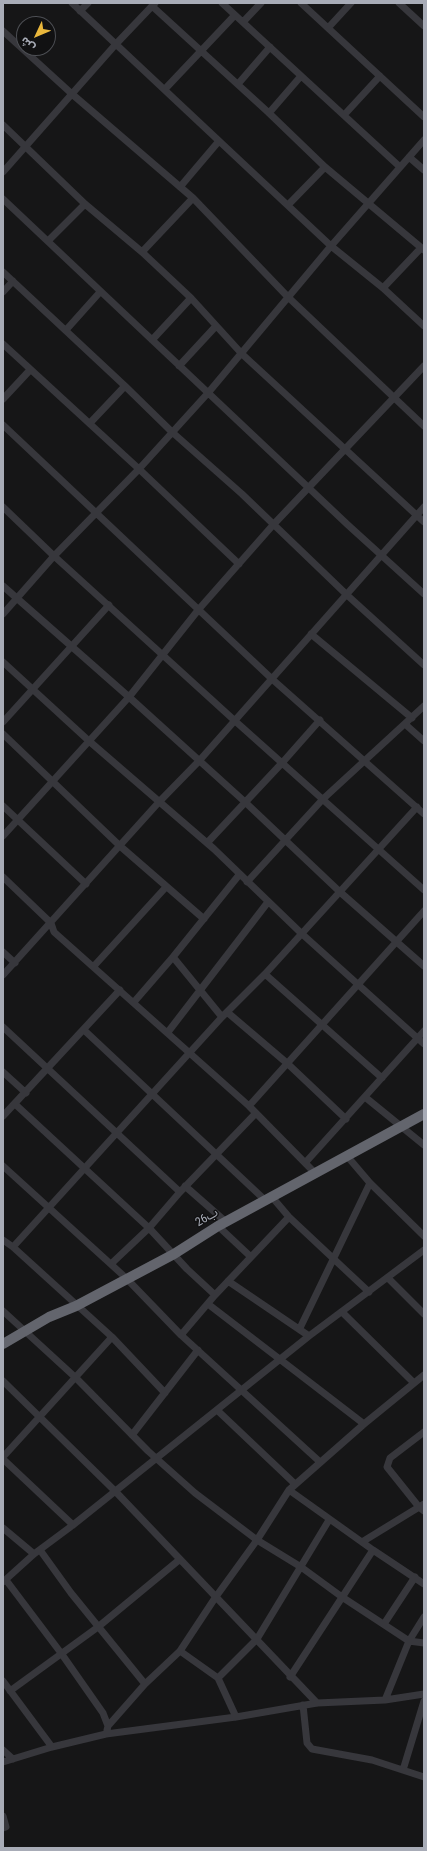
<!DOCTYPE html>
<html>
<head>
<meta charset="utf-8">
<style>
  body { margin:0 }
  #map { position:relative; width:427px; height:1851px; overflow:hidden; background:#161617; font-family:"Roboto Condensed","Noto Sans Arabic",sans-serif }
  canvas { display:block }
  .frame { position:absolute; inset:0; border:4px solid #a8acb7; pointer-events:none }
  .north { position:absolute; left:16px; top:16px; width:40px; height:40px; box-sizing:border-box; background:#111112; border:1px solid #4d4f54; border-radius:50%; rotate:226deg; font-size:11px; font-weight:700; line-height:16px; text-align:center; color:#a8acb7 }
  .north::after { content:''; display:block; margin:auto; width:14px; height:18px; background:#e9b73c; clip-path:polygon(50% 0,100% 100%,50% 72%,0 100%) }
</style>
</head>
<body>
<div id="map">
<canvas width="427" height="1851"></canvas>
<div class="frame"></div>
<div class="north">ش</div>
</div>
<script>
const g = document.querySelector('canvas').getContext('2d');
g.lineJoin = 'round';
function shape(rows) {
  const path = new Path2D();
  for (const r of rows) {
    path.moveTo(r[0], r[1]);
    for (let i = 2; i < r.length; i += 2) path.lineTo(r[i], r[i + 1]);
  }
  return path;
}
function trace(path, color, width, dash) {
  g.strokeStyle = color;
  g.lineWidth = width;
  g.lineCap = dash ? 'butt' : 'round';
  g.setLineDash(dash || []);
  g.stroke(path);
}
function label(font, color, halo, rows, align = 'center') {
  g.font = font + ' "Roboto Condensed","Noto Sans Arabic",sans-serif';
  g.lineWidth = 3;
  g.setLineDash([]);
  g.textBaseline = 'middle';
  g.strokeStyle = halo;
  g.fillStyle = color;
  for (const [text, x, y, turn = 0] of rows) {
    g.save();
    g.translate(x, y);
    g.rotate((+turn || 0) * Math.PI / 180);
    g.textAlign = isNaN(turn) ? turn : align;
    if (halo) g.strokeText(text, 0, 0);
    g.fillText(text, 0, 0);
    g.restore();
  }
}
trace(shape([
  [72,3,331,246,383,288,424,326],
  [222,3,400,167],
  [301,3,424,117],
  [399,3,424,26],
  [152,6,269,113,325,167,424,250],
  [80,11,88,3],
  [243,22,261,3],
  [328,28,351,3],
  [3,31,72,94,193,198,288,297,424,426],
  [238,84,270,47],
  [165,89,235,15],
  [269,113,301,76],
  [345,114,380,76],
  [3,125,85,204,142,252,191,298,242,354,424,522],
  [409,157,424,170],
  [3,172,116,44,155,3],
  [180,187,219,141],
  [3,199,348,525,424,594],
  [288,205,325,167],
  [48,241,85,204],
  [142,252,193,198],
  [3,272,125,386,172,432,242,494,347,595,424,665],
  [383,288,421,248],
  [3,292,13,281],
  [66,330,100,292],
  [152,340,191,298],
  [3,344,139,469,239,564],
  [179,366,216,326],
  [3,399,30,370],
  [90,423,125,386],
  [3,425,272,679,424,814],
  [3,507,54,556,234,720,424,890],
  [3,586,129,697,245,802,340,892,424,966],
  [3,614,54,556,139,469,208,393,331,246,424,140],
  [311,634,412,718],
  [3,662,89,741,214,849,301,933,424,1044],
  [3,722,109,605],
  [405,724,424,741],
  [3,734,120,846,204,919],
  [3,806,86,884],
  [3,836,129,697,199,609,273,525,424,366],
  [207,843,282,763,320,720],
  [3,877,51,923,54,932,249,1106,315,1173],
  [247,882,323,799,424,706],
  [3,952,15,963],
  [173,957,222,1017],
  [94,966,166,887],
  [265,974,382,1078],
  [3,975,159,802,199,761,424,507],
  [134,1002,173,957,239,875],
  [227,1012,288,1064,346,1119],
  [3,1027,180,1192],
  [84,1030,266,1201],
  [168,1032,268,902],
  [3,1072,26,1093],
  [365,1097,424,1145],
  [15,1104,149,1228,187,1269,215,1295],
  [249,1106,424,911],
  [3,1116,120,990],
  [347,1156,370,1183,424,1236],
  [305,1163,424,1031],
  [3,1166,126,1278,181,1335,320,1462],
  [185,1186,226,1222],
  [272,1197,289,1217,369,1292],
  [218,1226,251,1257],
  [3,1240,13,1247,112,1337,165,1393],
  [13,1247,222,1017,265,974,417,807],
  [111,1264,149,1228,180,1192,256,1113],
  [388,1278,424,1314],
  [228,1281,309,1336],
  [208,1304,364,1424],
  [3,1311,76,1378,148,1451,195,1493,257,1540,301,1567,342,1597,409,1641,424,1643],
  [342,1312,413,1382],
  [300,1328,370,1183],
  [181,1335,215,1295,289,1217],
  [3,1381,115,1491,317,1703],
  [217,1410,295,1484],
  [424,1432,390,1458,387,1467,419,1507,424,1511],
  [132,1435,198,1350],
  [3,1457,112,1337],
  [3,1459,73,1525],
  [289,1490,373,1550,424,1584],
  [3,1528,34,1554],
  [362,1542,424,1504],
  [40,1550,71,1593,145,1684],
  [6,1580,61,1653,103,1713,108,1726,107,1730],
  [3,1582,34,1554,73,1525,309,1336,424,1250],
  [384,1624,415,1577],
  [180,1651,218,1678,236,1717],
  [290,1677,373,1550],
  [218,1678,257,1639,329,1520],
  [3,1681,52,1747],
  [10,1691,98,1627,179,1560],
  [385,1700,409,1641,424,1617],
  [303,1705,307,1743,312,1749,372,1760,424,1777],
  [108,1726,145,1684,180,1651,215,1598,257,1540,289,1490,364,1424,424,1375],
  [3,1750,13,1759],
  [3,1762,52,1747,106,1734,236,1717,317,1703,385,1700,424,1694],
  [403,1770,424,1701],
  [3,1816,6,1827,3,1828]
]), '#37373c', 7);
trace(shape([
  [3,1344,49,1317,76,1306,174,1254,218,1226,424,1114]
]), '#63656d', 10);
label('12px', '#a8acb7', '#111112', [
  ["26ب",207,1218,-30]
]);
</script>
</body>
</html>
